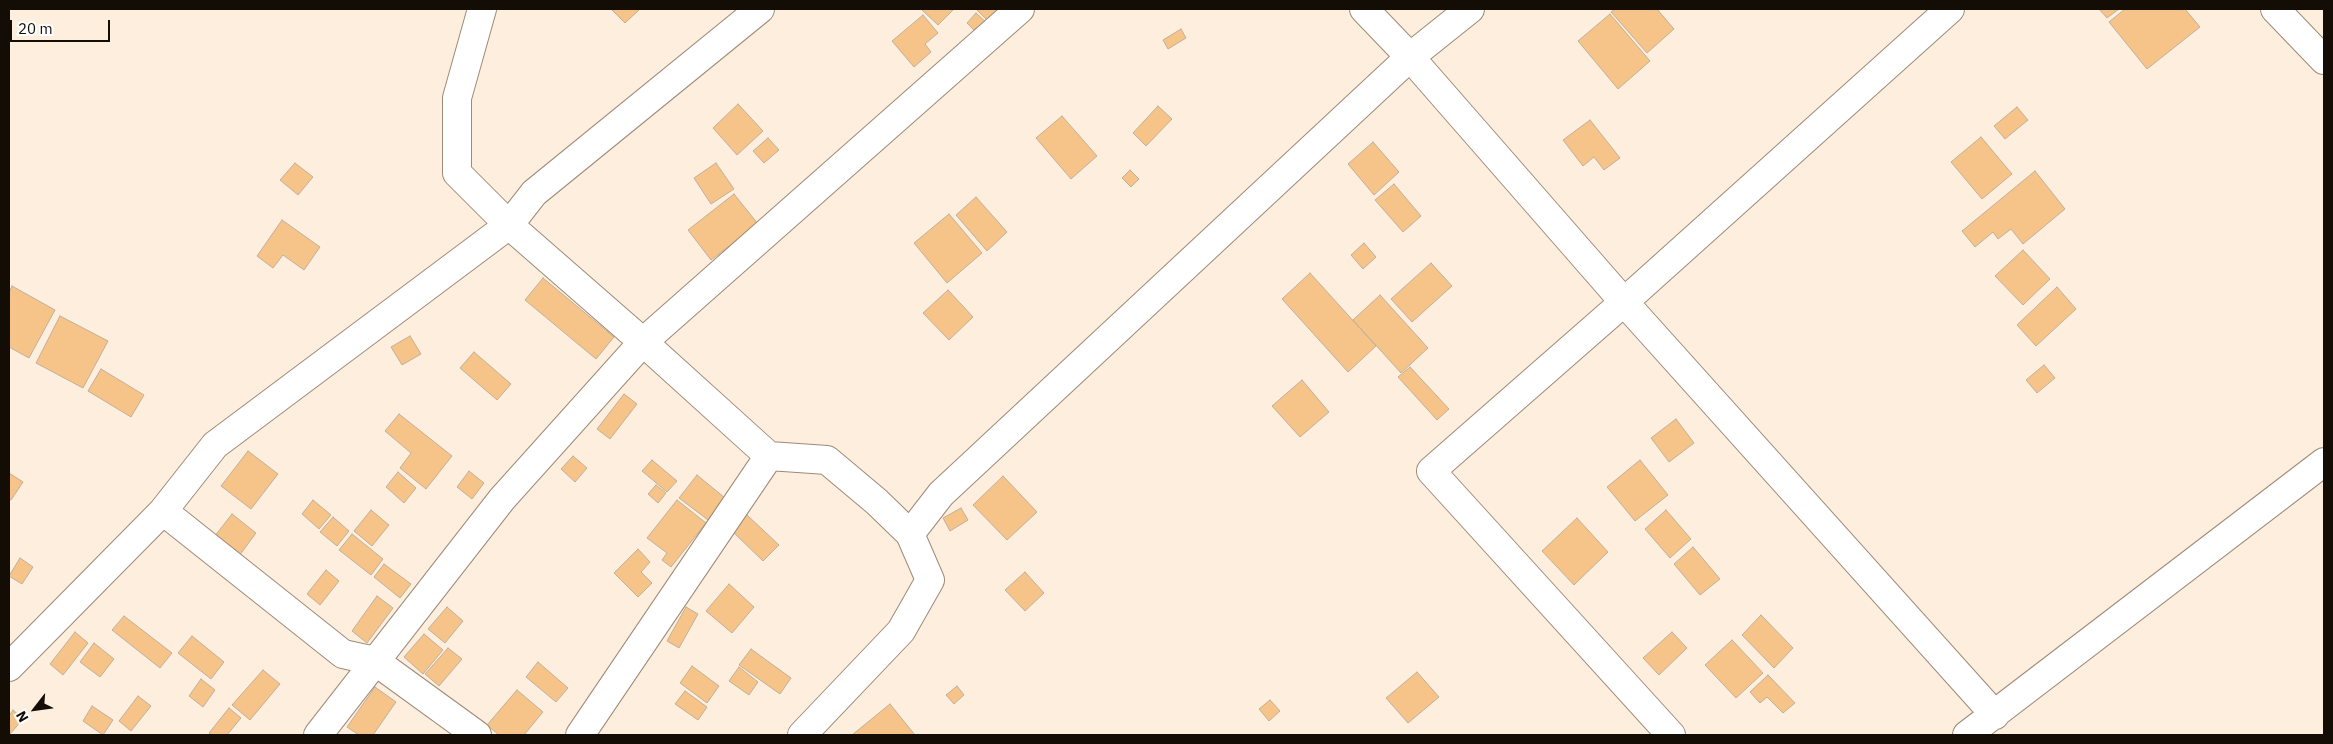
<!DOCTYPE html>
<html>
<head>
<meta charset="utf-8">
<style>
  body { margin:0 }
  #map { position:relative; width:2333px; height:744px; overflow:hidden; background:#feeedd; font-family:"IBM Plex Sans",sans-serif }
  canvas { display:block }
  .frame { position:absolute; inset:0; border:10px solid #130d06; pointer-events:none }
  .north { position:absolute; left:10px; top:684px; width:50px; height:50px; -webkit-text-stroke:4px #fefefe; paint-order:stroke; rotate:240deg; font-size:14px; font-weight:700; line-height:20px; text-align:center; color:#130d06 }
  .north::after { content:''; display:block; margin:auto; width:18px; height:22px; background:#130d06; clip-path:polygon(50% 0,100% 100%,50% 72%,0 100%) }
  .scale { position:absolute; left:10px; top:20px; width:100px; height:22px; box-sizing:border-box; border:2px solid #130d06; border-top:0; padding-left:6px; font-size:15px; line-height:18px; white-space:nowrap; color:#130d06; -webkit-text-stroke:4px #fefefe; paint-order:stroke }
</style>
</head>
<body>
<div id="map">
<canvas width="2333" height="744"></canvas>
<div class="frame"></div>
<div class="north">N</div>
<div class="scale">20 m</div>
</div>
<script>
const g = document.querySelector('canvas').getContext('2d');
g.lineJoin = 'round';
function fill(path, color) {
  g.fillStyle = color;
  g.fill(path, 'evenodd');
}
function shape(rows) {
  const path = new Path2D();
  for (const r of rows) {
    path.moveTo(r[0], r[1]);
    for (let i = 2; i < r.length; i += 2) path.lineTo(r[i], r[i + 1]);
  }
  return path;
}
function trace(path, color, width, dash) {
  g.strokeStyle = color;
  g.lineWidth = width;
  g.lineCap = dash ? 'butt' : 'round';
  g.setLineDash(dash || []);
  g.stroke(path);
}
const building = shape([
  [611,9,640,9,625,23,611,9],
  [921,9,954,9,938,25,921,9],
  [976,9,997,9,999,11,988,21,976,9],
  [1615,9,1657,9,1674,29,1647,53,1611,12,1615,9],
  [2099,9,2119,9,2107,18,2099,9],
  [2125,9,2185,9,2200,27,2147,69,2109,22,2125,9],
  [976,13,987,23,977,33,967,23,976,13],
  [1610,14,1650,61,1618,89,1578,41,1610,14],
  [923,15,938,33,925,44,931,52,914,67,892,41,923,15],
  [1181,29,1186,38,1168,49,1163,40,1181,29],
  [738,104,763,131,737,155,713,128,738,104],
  [1158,106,1172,119,1146,146,1133,133,1158,106],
  [2017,107,2028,120,2005,139,1994,126,2017,107],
  [1062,116,1097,156,1071,179,1036,138,1062,116],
  [1590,120,1620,158,1604,170,1594,157,1583,166,1563,140,1590,120],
  [1981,137,2012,174,1982,199,1951,162,1981,137],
  [768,138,779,150,764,163,753,151,768,138],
  [1373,142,1399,172,1374,195,1348,164,1373,142],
  [295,163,313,177,298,195,280,180,295,163],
  [716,163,734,189,711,204,694,178,716,163],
  [1130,170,1139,179,1131,187,1122,178,1130,170],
  [2035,171,2065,209,2023,244,2011,229,1998,239,1993,232,1975,247,1962,231,2035,171],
  [1394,184,1421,216,1403,232,1375,200,1394,184],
  [734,194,758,224,711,260,688,230,734,194],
  [976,197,1007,232,987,251,956,215,976,197],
  [949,214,982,253,947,283,914,243,949,214],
  [282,220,320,247,304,270,283,255,273,268,257,256,282,220],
  [1364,243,1376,257,1363,269,1351,255,1364,243],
  [2023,250,2050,279,2023,305,1995,276,2023,250],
  [1431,263,1452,286,1412,322,1391,299,1431,263],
  [1310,273,1376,346,1348,372,1282,299,1310,273],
  [543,278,614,337,596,359,525,300,543,278],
  [12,286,55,310,29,358,9,347,9,293,12,286],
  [2057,287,2076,309,2036,346,2017,325,2057,287],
  [948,290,973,317,949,340,923,313,948,290],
  [1380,295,1428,348,1401,373,1353,320,1380,295],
  [60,316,108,341,83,388,36,363,60,316],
  [410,336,421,354,402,365,391,347,410,336],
  [474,352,511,384,497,400,460,368,474,352],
  [2044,365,2055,378,2037,393,2026,380,2044,365],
  [1410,367,1449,409,1437,420,1398,377,1410,367],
  [101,369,144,395,131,417,88,391,101,369],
  [1302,380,1329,412,1300,437,1272,406,1302,380],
  [624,394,637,404,610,439,597,429,624,394],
  [399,414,452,456,426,489,400,468,411,453,385,431,399,414],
  [1676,419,1694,443,1669,462,1651,438,1676,419],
  [248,451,278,474,251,509,221,486,248,451],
  [573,456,587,468,575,482,561,469,573,456],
  [652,460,677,481,667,492,642,471,652,460],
  [1640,460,1668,495,1635,521,1607,487,1640,460],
  [469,471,484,483,472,499,457,487,469,471],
  [398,472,416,488,404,503,386,487,398,472],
  [9,473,23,482,11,500,9,499,9,473],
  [697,475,725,498,708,520,679,498,697,475],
  [1003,476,1037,512,1007,540,973,505,1003,476],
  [656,485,666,493,658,503,648,494,656,485],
  [313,500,331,515,319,529,302,514,313,500],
  [677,500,706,523,671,567,662,560,667,553,647,538,677,500],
  [961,508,968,520,950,531,943,518,961,508],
  [371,510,389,525,372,546,354,531,371,510],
  [1666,510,1691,539,1670,558,1645,529,1666,510],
  [232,514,256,533,239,556,214,537,232,514],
  [747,515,779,545,763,561,732,531,747,515],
  [333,517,349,531,337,546,320,532,333,517],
  [1577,518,1608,552,1574,585,1542,551,1577,518],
  [352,534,383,559,371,575,339,550,352,534],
  [1693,547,1720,579,1700,595,1674,564,1693,547],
  [638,549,650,562,641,572,652,583,638,597,614,573,638,549],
  [20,558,33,567,22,584,9,576,20,558],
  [384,564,411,584,400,598,374,577,384,564],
  [326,570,339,581,320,605,307,594,326,570],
  [1025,572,1044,593,1025,611,1005,590,1025,572],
  [729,584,754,607,732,633,706,611,729,584],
  [377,596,393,608,367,643,352,631,377,596],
  [447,607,463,621,445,643,428,629,447,607],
  [686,607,698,614,679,648,667,641,686,607],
  [1761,615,1793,648,1774,668,1742,635,1761,615],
  [124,616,172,653,160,668,112,630,124,616],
  [75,632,88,643,63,675,50,664,75,632],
  [1672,632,1687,648,1659,675,1643,658,1672,632],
  [424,634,443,650,423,674,404,657,424,634],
  [192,636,224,662,211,679,178,653,192,636],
  [1732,640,1763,673,1736,698,1705,665,1732,640],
  [94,643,114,659,100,677,80,662,94,643],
  [448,648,462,659,439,686,425,674,448,648],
  [751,649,791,678,780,694,739,665,751,649],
  [538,662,568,688,556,702,526,677,538,662],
  [692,666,719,686,707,703,680,683,692,666],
  [739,667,758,682,749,695,729,681,739,667],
  [263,670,280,684,250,720,232,705,263,670],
  [1417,672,1439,697,1408,723,1386,698,1417,672],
  [1768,675,1795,703,1783,713,1767,697,1760,703,1750,692,1768,675],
  [201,679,215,690,203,707,189,696,201,679],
  [957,686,964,695,954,704,946,695,957,686],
  [375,687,396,702,373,735,359,735,347,727,375,687],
  [517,690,543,712,524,735,499,735,487,725,517,690],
  [685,691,707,707,698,720,675,704,685,691],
  [138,696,151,706,131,731,119,721,138,696],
  [1270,700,1280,711,1269,721,1259,709,1270,700],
  [890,704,915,735,852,735,890,704],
  [92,706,113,720,103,735,83,721,92,706],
  [229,708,241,718,227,735,212,735,209,733,229,708],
  [13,710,23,719,10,734,9,716,13,710]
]);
fill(building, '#f6c388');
trace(building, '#c1af9a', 1);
const street = shape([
  [482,9,457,98,457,173,509,225,643,342,769,456,827,460,877,502,910,534],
  [1364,9,1410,57,1624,302,1995,715],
  [2275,9,2324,60],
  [163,511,343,654,375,661,477,735],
  [9,667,163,511,215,445,509,225,534,193,760,9],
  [318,735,502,499,643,342,1020,9],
  [580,735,769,456],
  [802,735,901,631,930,580,910,534,941,494,1410,57,1470,9],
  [1671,735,1431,471,1624,302,1950,9],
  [1967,735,2324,462]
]);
trace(street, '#9d8b77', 30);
trace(street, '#fff', 28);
</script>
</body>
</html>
